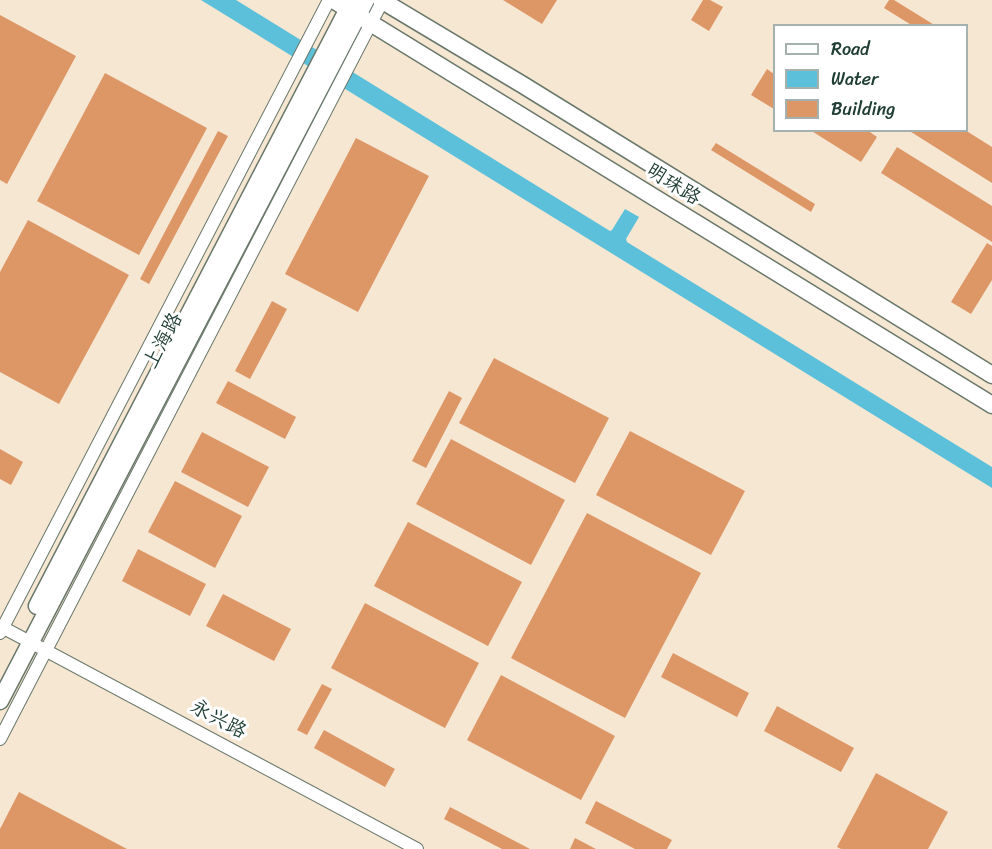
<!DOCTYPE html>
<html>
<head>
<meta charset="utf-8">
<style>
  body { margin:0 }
  #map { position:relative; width:992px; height:849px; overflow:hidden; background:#f6e7d2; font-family:Sriracha,sans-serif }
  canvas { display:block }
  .legend { position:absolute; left:773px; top:24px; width:195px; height:108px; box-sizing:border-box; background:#fff; border:2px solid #a5b1ae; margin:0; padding:8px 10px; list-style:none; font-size:18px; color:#1f3d34 }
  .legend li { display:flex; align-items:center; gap:12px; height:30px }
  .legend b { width:30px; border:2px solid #a5b1ae }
</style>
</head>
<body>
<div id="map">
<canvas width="992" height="849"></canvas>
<ul class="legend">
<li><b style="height:8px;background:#fff"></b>Road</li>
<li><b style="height:16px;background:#5cc0da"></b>Water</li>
<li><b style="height:16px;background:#dd9767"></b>Building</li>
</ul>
</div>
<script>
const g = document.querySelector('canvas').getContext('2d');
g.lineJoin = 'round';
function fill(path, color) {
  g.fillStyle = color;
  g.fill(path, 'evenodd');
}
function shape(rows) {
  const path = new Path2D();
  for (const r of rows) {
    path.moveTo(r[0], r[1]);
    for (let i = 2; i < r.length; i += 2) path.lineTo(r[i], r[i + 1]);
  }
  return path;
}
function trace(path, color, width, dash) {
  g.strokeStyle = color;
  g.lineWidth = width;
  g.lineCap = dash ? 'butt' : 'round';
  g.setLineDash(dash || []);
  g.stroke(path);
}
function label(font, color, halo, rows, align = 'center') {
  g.font = font + ' Sriracha,"LXGW WenKai TC",sans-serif';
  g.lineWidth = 6;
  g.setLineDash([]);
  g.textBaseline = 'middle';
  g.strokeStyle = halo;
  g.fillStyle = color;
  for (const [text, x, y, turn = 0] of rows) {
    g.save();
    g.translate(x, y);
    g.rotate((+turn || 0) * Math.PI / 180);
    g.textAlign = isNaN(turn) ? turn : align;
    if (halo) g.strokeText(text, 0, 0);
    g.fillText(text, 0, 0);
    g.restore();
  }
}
fill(shape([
  [201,0,236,0,610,231,612,230,625,209,639,217,626,239,627,242,992,467,992,488]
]), '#5cc0da');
fill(shape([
  [503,0,557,0,542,24],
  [703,0,710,0,723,7,709,31,691,20],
  [889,0,894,0,936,26,913,26,884,8],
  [0,15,76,56,7,184,0,180],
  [767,69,774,74,774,109,751,95],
  [105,73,207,128,139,255,37,201],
  [810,130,867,130,877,137,861,162],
  [908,130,965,130,992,147,992,183],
  [218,131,228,136,149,284,140,279],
  [356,138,429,176,358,312,285,274],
  [716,143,815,204,811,212,711,150],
  [897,147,992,206,992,242,881,173],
  [28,220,129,275,59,404,0,372,0,272],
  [987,243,992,246,992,280,971,314,951,302],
  [272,301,287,309,250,379,235,371],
  [494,358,609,418,575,483,459,423],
  [228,381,296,417,285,439,216,403],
  [449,391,462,398,426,468,412,461],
  [630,431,745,491,711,555,596,495],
  [202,432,269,467,248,507,181,472],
  [451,439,565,500,531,565,416,504],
  [0,449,23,462,11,485,0,479],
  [175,481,242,516,215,568,148,532],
  [587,513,701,573,625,718,511,658],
  [408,522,522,582,488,646,374,586],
  [138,549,206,584,190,616,122,581],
  [223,594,291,629,274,661,206,626],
  [365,603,479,663,445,728,331,668],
  [673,653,749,693,737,717,661,677],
  [501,675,615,736,581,800,467,740],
  [322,684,332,689,307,735,297,730],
  [777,706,854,748,841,772,764,731],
  [324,730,395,769,385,787,314,748],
  [876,773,948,812,928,849,841,849,837,847],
  [19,792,127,849,0,849,0,829],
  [596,801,672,840,667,849,635,849,585,823],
  [450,807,530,849,502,849,444,819],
  [575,838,596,849,570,849]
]), '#dd9767');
const minor = shape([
  [0,626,417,849],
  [0,633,329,0],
  [0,739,383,0]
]);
const major = shape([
  [333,0,992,405],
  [381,0,523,85,992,375],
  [37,606,352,1],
  [0,701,366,0]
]);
trace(minor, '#6a786b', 14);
trace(major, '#6a786b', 19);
trace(minor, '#fff', 12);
trace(major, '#fff', 16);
label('20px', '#1f3d34', '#fff', [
  ["明珠路",673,185,32],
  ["上海路",164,341,-62],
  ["永兴路",218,720,28]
]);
</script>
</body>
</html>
